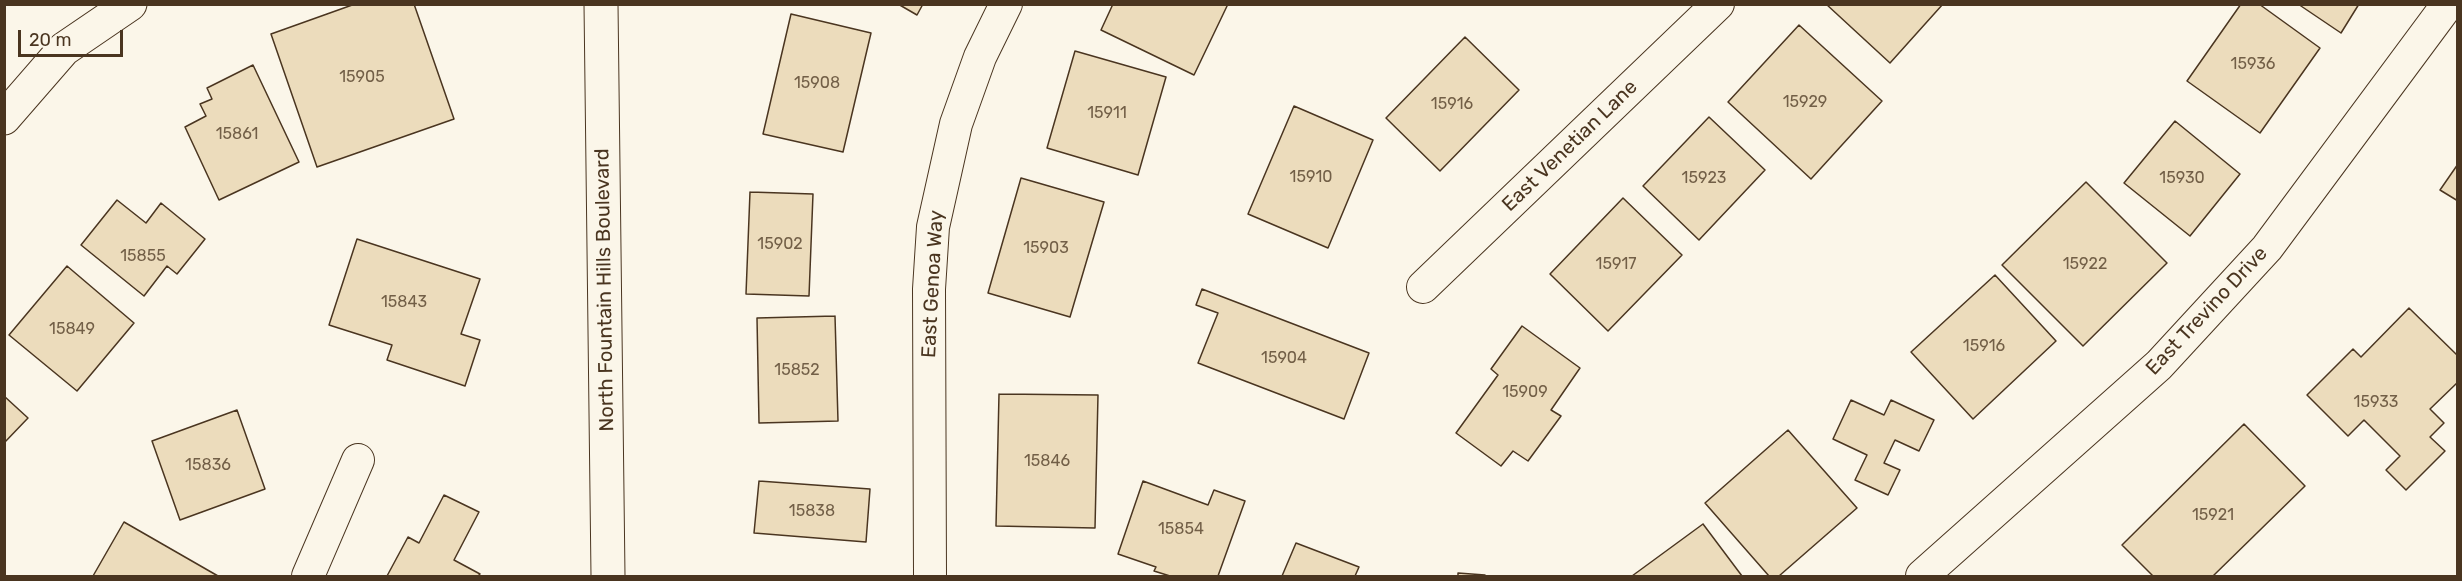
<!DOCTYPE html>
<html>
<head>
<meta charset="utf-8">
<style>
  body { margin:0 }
  #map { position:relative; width:2462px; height:581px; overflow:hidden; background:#fbf6e9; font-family:Rubik,sans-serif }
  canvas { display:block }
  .frame { position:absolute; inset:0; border:6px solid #4a3520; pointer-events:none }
  .scale { position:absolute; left:18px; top:30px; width:105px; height:27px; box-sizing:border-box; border:3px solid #4a3520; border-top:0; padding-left:8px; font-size:18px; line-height:21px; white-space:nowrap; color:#4a3520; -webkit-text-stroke:4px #fbf6e9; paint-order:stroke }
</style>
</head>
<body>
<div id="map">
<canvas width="2462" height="581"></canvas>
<div class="frame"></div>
<div class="scale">20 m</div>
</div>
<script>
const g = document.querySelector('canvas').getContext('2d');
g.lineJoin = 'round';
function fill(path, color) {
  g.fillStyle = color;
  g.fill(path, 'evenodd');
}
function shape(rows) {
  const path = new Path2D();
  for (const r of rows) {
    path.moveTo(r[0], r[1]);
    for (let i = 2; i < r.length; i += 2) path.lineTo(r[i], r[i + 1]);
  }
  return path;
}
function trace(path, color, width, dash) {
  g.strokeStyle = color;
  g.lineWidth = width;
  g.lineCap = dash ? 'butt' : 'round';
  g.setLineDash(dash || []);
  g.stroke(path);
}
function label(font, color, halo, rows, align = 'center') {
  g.font = font + ' Rubik,sans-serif';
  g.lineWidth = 4.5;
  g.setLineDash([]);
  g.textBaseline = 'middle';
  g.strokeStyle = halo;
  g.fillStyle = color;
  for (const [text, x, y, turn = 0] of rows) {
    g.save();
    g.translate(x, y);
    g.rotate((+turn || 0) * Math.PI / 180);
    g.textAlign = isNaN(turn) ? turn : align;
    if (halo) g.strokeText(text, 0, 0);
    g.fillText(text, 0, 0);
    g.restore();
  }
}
const building = shape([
  [355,4,414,4,454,119,317,167,271,34,355,4],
  [898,4,923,4,917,15,898,4],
  [1113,4,1228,4,1194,75,1101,30,1113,4],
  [1826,4,1943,4,1890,63,1826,4],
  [2241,4,2259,4,2320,48,2260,133,2187,81,2241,4],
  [2298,4,2359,4,2341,33,2298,4],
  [791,14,871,33,843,152,763,134,791,14],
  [1799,25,1882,101,1811,179,1728,102,1799,25],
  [1465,37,1519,90,1440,171,1386,118,1465,37],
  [1075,51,1166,77,1138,175,1047,148,1075,51],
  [253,65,299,162,219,200,185,127,206,116,200,104,212,99,207,88,253,65],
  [1294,106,1373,140,1328,248,1248,214,1294,106],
  [1709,117,1765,170,1699,240,1643,186,1709,117],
  [2175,121,2240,174,2190,236,2124,183,2175,121],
  [2458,164,2458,201,2440,190,2458,164],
  [1021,178,1104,202,1070,317,988,293,1021,178],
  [2086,182,2167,263,2083,346,2002,265,2086,182],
  [750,192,813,194,809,296,746,294,750,192],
  [1623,198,1682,255,1608,331,1550,274,1623,198],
  [117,200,146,223,161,203,205,239,177,274,167,266,144,296,81,245,117,200],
  [357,239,480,279,461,334,480,340,465,386,387,360,392,345,329,325,357,239],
  [67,266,134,323,77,391,9,335,67,266],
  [1995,275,2056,341,1973,419,1911,352,1995,275],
  [1202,289,1369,353,1344,419,1198,363,1218,313,1196,305,1202,289],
  [2409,308,2458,356,2458,382,2430,409,2444,423,2430,437,2445,451,2406,490,2386,470,2400,456,2364,420,2348,436,2307,395,2353,349,2361,357,2409,308],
  [835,316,838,421,759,423,757,318,835,316],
  [1522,326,1580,368,1551,410,1561,416,1528,461,1513,451,1501,466,1456,433,1498,375,1491,369,1522,326],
  [999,394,1098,395,1095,528,996,526,999,394],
  [4,396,28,418,4,443,4,396],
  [1851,400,1884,415,1891,400,1934,420,1919,451,1895,440,1884,463,1900,470,1888,495,1855,480,1867,455,1833,439,1851,400],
  [237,410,265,489,180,520,152,441,237,410],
  [2244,424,2305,486,2213,576,2153,576,2122,545,2244,424],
  [1788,430,1857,508,1779,576,1769,576,1705,503,1788,430],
  [759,481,870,489,866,542,754,533,759,481],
  [1143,481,1208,505,1214,490,1245,501,1218,576,1170,576,1154,571,1156,567,1118,554,1143,481],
  [444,495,479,512,454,560,480,574,478,576,387,576,408,537,419,543,444,495],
  [124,522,218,576,93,576,124,522],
  [1703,524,1742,576,1632,576,1703,524],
  [1296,543,1359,567,1355,576,1282,576,1296,543],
  [1458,573,1485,575,1485,576,1458,576,1458,573]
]);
fill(building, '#ecdcbc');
trace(building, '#4a3520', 1.5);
const minor = shape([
  [1423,287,1718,4],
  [308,576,358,460],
  [930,576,929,289,933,227,956,124,980,57,1006,4],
  [1922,576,2159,365,2267,248,2448,4]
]);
const tertiary = shape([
  [4,118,64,49,130,4]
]);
const secondary = shape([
  [601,4,608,576]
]);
trace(minor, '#4a3520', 34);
trace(tertiary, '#4a3520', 35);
trace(secondary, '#4a3520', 35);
trace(minor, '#fbf6e9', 32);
trace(tertiary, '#fbf6e9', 33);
trace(secondary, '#fbf6e9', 33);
label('16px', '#725f47', null, [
  ["15936",2253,64],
  ["15905",362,77],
  ["15908",817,83],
  ["15929",1805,102],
  ["15916",1452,104],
  ["15911",1107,113],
  ["15861",237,134],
  ["15910",1311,177],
  ["15923",1704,178],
  ["15930",2182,178],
  ["15902",780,244],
  ["15903",1046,248],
  ["15855",143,256],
  ["15917",1616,264],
  ["15922",2085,264],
  ["15843",404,302],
  ["15849",72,329],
  ["15916",1984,346],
  ["15904",1284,358],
  ["15852",797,370],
  ["15909",1525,392],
  ["15933",2376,402],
  ["15846",1047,461],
  ["15836",208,465],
  ["15838",812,511],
  ["15921",2213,515],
  ["15854",1181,529]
]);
label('20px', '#4a3520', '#fbf6e9', [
  ["East Venetian Lane",1570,146,-44],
  ["East Genoa Way",933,284,-87],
  ["North Fountain Hills Boulevard",605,290,-91],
  ["East Trevino Drive",2207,311,-47]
]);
</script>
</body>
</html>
